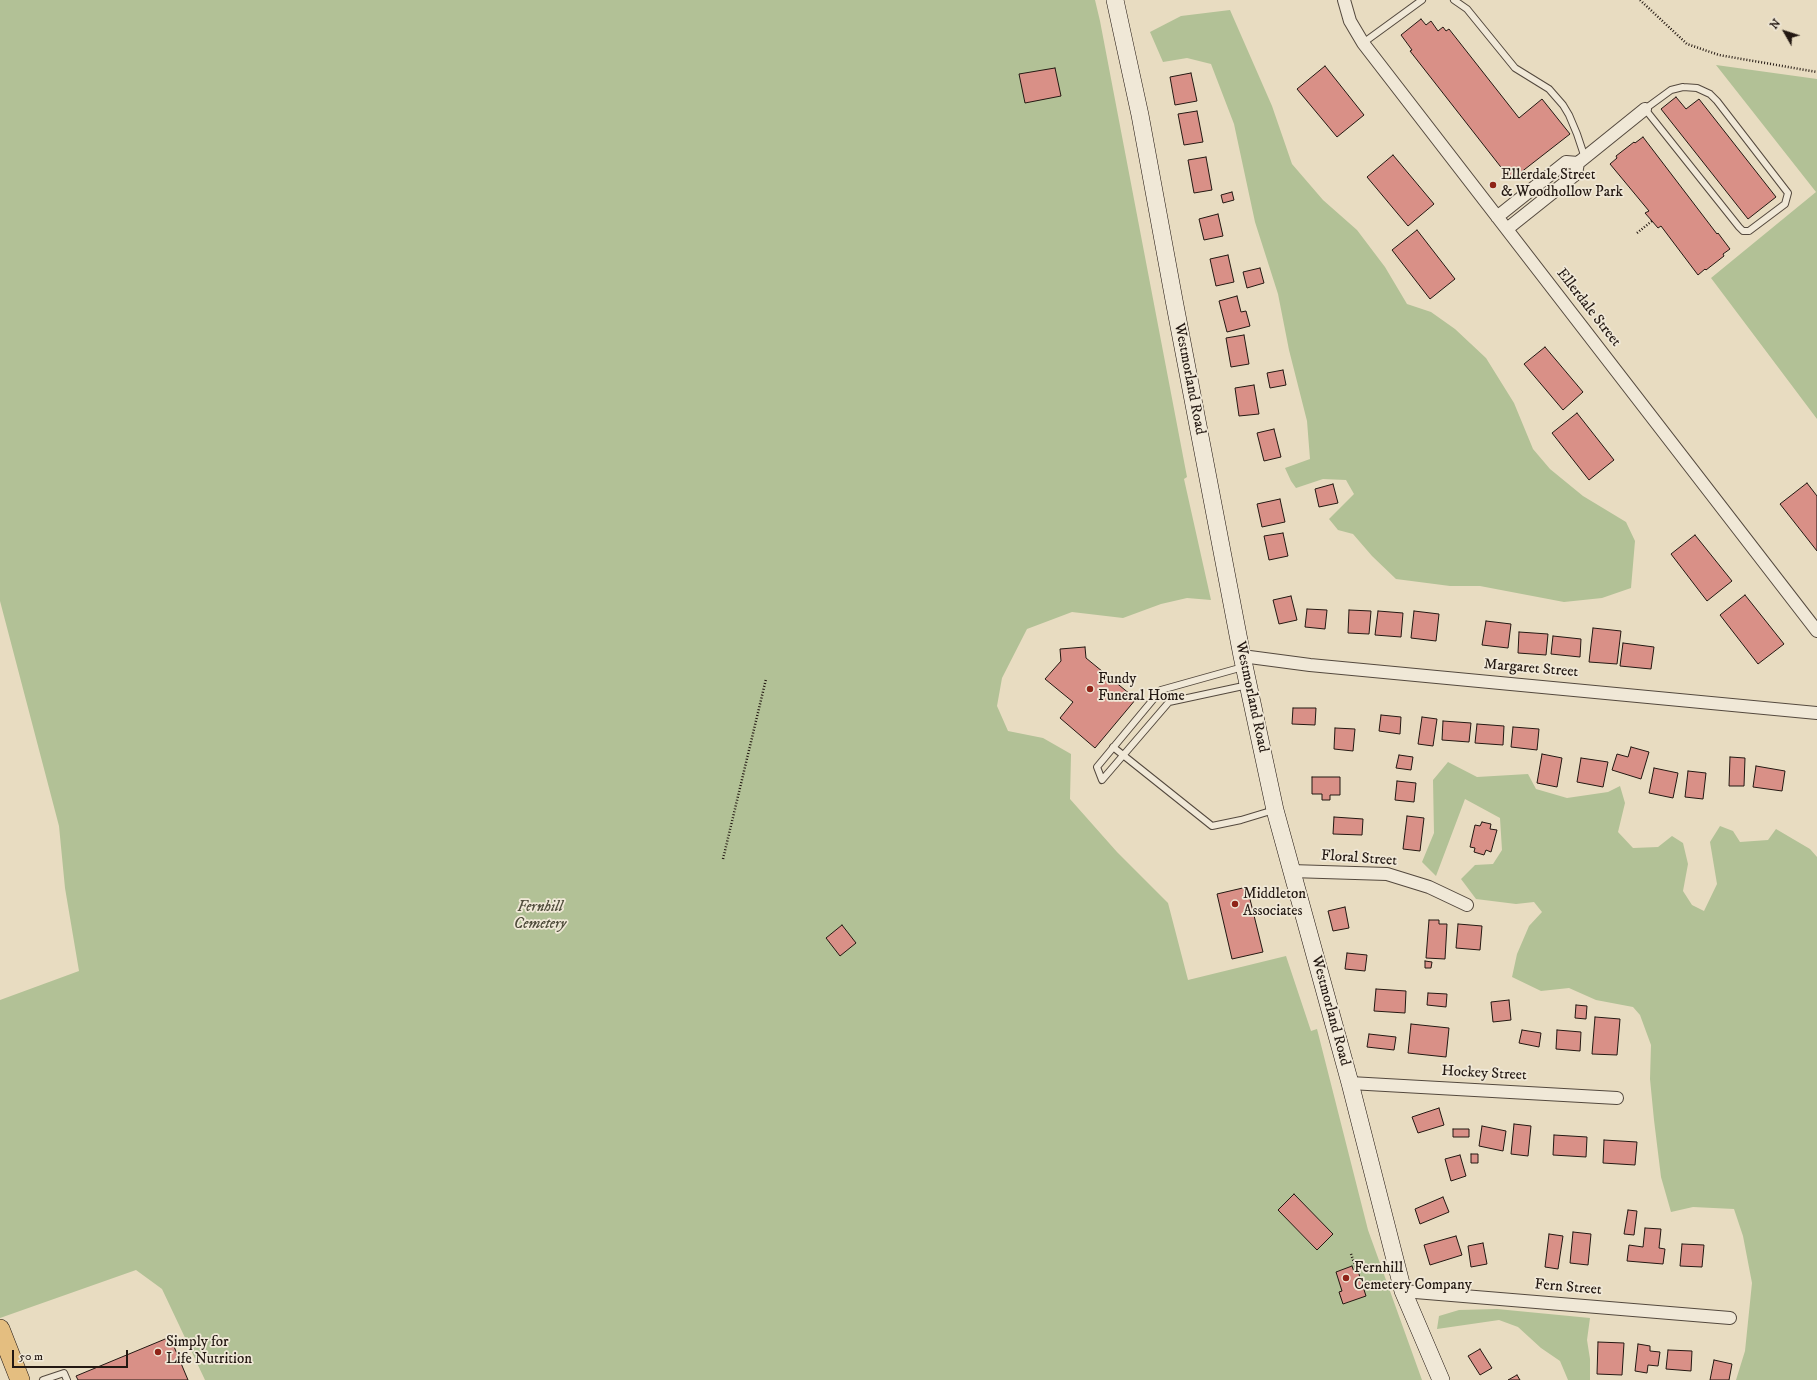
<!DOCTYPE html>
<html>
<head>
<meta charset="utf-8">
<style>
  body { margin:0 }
  #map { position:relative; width:1817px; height:1380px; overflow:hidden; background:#e8dcc1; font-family:"IM FELL DW Pica",serif }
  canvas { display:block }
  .north { position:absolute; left:1765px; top:12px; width:40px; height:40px; -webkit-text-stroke:3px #f0e8d7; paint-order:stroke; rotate:309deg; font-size:11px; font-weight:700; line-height:16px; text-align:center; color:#231812 }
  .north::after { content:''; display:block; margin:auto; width:14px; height:18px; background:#231812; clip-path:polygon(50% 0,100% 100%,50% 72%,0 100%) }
  .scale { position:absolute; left:12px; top:1350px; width:116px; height:18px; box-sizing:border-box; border:2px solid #231812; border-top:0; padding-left:5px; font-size:12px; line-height:14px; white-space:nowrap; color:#231812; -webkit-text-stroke:3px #f0e8d7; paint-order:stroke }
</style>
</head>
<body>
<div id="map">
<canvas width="1817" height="1380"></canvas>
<div class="north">N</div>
<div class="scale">50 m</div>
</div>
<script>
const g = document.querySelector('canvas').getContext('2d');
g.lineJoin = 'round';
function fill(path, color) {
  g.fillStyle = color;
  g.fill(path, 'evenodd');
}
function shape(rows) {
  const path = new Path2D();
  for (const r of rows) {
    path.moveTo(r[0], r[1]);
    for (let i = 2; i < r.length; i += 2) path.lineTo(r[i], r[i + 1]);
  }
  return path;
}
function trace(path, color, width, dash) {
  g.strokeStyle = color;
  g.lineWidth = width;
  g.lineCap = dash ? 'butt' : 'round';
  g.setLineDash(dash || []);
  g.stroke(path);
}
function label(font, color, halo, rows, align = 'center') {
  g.font = font + ' "IM FELL DW Pica",serif';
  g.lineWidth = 3.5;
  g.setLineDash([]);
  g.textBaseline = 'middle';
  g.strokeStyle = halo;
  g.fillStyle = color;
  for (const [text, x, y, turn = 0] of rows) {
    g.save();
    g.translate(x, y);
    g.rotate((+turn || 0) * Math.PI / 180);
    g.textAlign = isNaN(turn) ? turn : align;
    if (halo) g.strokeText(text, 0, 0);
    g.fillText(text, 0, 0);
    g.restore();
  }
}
fill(shape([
  [0,0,1095,0,1100,21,1187,477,1184,479,1211,600,1187,598,1161,604,1123,618,1072,612,1027,629,1002,678,997,706,1008,731,1043,738,1071,754,1070,799,1117,852,1168,903,1188,980,1286,956,1311,1031,1317,1029,1368,1230,1422,1380,205,1380,162,1289,136,1270,0,1318,0,1000,79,971,65,888,59,826,0,601],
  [1230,10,1272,106,1292,164,1323,200,1357,230,1385,267,1407,304,1431,312,1455,329,1486,358,1514,403,1533,449,1550,469,1583,496,1626,522,1635,541,1631,588,1602,598,1564,602,1480,586,1450,586,1396,579,1372,556,1353,534,1338,530,1329,519,1354,494,1346,480,1323,479,1296,488,1291,481,1285,468,1310,459,1307,421,1289,350,1278,294,1255,222,1234,124,1211,64,1187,58,1163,62,1150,32,1181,16],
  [1716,65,1817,79,1817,419,1711,278,1816,192],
  [1448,762,1477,777,1528,774,1536,789,1567,798,1608,792,1620,786,1625,803,1618,832,1633,848,1658,847,1672,836,1683,843,1688,864,1683,891,1692,905,1704,911,1717,884,1710,842,1720,826,1733,831,1740,842,1768,840,1776,829,1810,849,1817,857,1817,1380,1736,1380,1745,1351,1752,1283,1743,1236,1734,1209,1693,1207,1671,1212,1661,1177,1654,1120,1650,1079,1651,1045,1640,1015,1633,1007,1596,1000,1569,988,1541,991,1512,977,1517,954,1529,926,1542,912,1534,902,1516,904,1476,899,1461,879,1475,865,1493,864,1502,850,1500,818,1465,799,1436,876,1422,862,1434,833,1433,780],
  [1497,1309,1590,1318,1587,1340,1590,1359,1590,1380,1568,1380,1560,1361,1541,1348,1518,1327,1499,1320,1437,1329,1439,1316,1459,1310]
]), '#b2c196');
const building = shape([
  [1421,19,1426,25,1431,21,1438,31,1443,27,1446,31,1449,29,1519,118,1542,99,1570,134,1511,180,1410,51,1412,50,1401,35,1421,19],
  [1325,66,1364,115,1337,137,1297,89,1325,66],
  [1055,68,1061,96,1025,103,1019,74,1055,68],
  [1191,73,1197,101,1175,105,1170,77,1191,73],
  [1676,97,1686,109,1699,99,1776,197,1748,219,1661,109,1676,97],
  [1197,111,1203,142,1184,145,1178,114,1197,111],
  [1643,137,1717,234,1718,233,1730,249,1723,254,1724,256,1706,270,1705,269,1698,275,1661,226,1658,228,1652,221,1645,213,1649,211,1610,164,1617,158,1616,156,1634,142,1635,143,1643,137],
  [1393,155,1434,204,1408,226,1367,177,1393,155],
  [1206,157,1212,190,1194,193,1188,160,1206,157],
  [1232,192,1234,200,1223,203,1221,195,1232,192],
  [1218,214,1223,236,1204,240,1199,219,1218,214],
  [1417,230,1455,279,1430,299,1392,250,1417,230],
  [1228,255,1234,282,1216,286,1210,259,1228,255],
  [1260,268,1264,283,1247,288,1243,272,1260,268],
  [1237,296,1241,312,1246,311,1250,326,1227,332,1219,301,1237,296],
  [1244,335,1249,364,1231,367,1226,338,1244,335],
  [1545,347,1583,392,1563,410,1524,364,1545,347],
  [1283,370,1286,385,1270,388,1267,373,1283,370],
  [1254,385,1259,414,1239,416,1235,388,1254,385],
  [1577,413,1614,460,1589,480,1552,433,1577,413],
  [1274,429,1281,457,1264,461,1257,433,1274,429],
  [1807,483,1817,496,1817,551,1780,504,1807,483],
  [1333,484,1338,503,1319,507,1315,489,1333,484],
  [1280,499,1285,522,1262,527,1257,504,1280,499],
  [1283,533,1288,556,1269,560,1264,536,1283,533],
  [1695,535,1732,581,1707,601,1671,554,1695,535],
  [1745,595,1784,644,1758,664,1720,615,1745,595],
  [1291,596,1297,620,1279,624,1273,600,1291,596],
  [1307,609,1327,610,1325,629,1305,627,1307,609],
  [1349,610,1371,611,1369,634,1348,633,1349,610],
  [1378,611,1403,613,1401,637,1375,635,1378,611],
  [1414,611,1439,614,1436,641,1411,638,1414,611],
  [1486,621,1511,624,1508,648,1482,645,1486,621],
  [1593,628,1621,631,1617,664,1589,662,1593,628],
  [1519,632,1548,634,1546,655,1518,653,1519,632],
  [1553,636,1581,639,1580,657,1551,654,1553,636],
  [1623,643,1654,647,1651,669,1620,666,1623,643],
  [1085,647,1086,658,1136,699,1095,748,1060,718,1073,702,1045,679,1061,661,1060,649,1085,647],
  [1293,708,1316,708,1315,725,1292,724,1293,708],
  [1381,715,1401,717,1400,734,1379,731,1381,715],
  [1422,717,1437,719,1433,746,1418,744,1422,717],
  [1443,721,1471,723,1469,742,1442,740,1443,721],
  [1477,724,1504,726,1503,745,1475,743,1477,724],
  [1513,727,1539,729,1537,750,1511,747,1513,727],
  [1335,728,1355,729,1353,751,1334,749,1335,728],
  [1631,747,1649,752,1641,779,1612,770,1617,754,1628,757,1631,747],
  [1542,754,1562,758,1557,787,1537,783,1542,754],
  [1399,755,1413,757,1411,770,1396,768,1399,755],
  [1730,757,1745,758,1744,786,1729,786,1730,757],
  [1581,758,1608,762,1603,787,1577,782,1581,758],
  [1756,766,1785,771,1782,791,1753,787,1756,766],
  [1654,768,1678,773,1673,798,1649,793,1654,768],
  [1688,771,1706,773,1703,799,1685,797,1688,771],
  [1312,777,1340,777,1340,795,1330,795,1330,800,1322,800,1322,794,1312,794,1312,777],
  [1397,781,1416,783,1414,802,1395,800,1397,781],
  [1407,816,1424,818,1420,851,1403,849,1407,816],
  [1334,817,1363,819,1362,835,1333,834,1334,817],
  [1482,822,1491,824,1490,829,1497,830,1491,852,1486,850,1484,855,1474,852,1475,848,1470,847,1475,825,1480,826,1482,822],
  [1247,887,1263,952,1232,959,1217,894,1247,887],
  [1345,907,1349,928,1333,931,1328,911,1345,907],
  [1429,920,1439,920,1439,924,1447,924,1445,959,1426,958,1429,920],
  [1458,924,1482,926,1480,950,1456,948,1458,924],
  [842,925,856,943,840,956,826,938,842,925],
  [1347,953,1367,955,1365,971,1345,969,1347,953],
  [1425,961,1432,962,1431,968,1425,968,1425,961],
  [1376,989,1406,991,1405,1013,1374,1011,1376,989],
  [1428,993,1447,994,1446,1007,1427,1005,1428,993],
  [1509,1000,1511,1020,1493,1022,1491,1002,1509,1000],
  [1576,1005,1587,1006,1586,1019,1575,1018,1576,1005],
  [1595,1017,1620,1019,1617,1055,1592,1054,1595,1017],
  [1411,1024,1449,1028,1446,1057,1408,1053,1411,1024],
  [1522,1030,1541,1033,1539,1047,1519,1043,1522,1030],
  [1557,1030,1581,1032,1580,1051,1556,1049,1557,1030],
  [1369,1034,1396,1037,1394,1050,1367,1047,1369,1034],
  [1439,1108,1444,1125,1418,1133,1412,1117,1439,1108],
  [1514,1124,1531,1126,1528,1156,1511,1154,1514,1124],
  [1482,1126,1506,1131,1503,1151,1479,1146,1482,1126],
  [1453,1129,1469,1129,1469,1137,1453,1137,1453,1129],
  [1554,1135,1587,1137,1586,1157,1553,1155,1554,1135],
  [1604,1140,1637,1142,1635,1165,1603,1163,1604,1140],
  [1471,1154,1478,1154,1478,1163,1471,1163,1471,1154],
  [1460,1155,1466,1176,1451,1181,1445,1159,1460,1155],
  [1294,1194,1333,1234,1317,1250,1278,1210,1294,1194],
  [1443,1197,1449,1212,1420,1224,1415,1209,1443,1197],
  [1628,1210,1637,1211,1634,1235,1624,1234,1628,1210],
  [1645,1228,1661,1229,1659,1248,1665,1249,1663,1264,1627,1261,1629,1245,1643,1247,1645,1228],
  [1573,1232,1591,1234,1588,1265,1570,1263,1573,1232],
  [1549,1234,1563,1236,1558,1269,1545,1267,1549,1234],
  [1456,1236,1462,1255,1430,1265,1424,1245,1456,1236],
  [1483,1243,1487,1264,1471,1267,1468,1246,1483,1243],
  [1682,1244,1704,1245,1702,1267,1680,1266,1682,1244],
  [1352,1266,1354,1272,1358,1271,1366,1296,1343,1304,1339,1292,1342,1291,1336,1272,1352,1266],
  [170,1337,188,1380,78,1380,76,1376,170,1337],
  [1598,1342,1624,1343,1622,1375,1597,1374,1598,1342],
  [1638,1344,1650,1346,1650,1351,1660,1352,1658,1366,1648,1365,1647,1373,1635,1371,1638,1344],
  [1480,1349,1492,1368,1480,1375,1468,1356,1480,1349],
  [1668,1350,1692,1351,1691,1371,1666,1369,1668,1350],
  [1714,1360,1732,1364,1729,1380,1710,1380,1714,1360],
  [1517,1375,1520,1380,1508,1380,1517,1375]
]);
fill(building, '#d99087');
trace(building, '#231812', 1);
const lane = shape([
  [1454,0,1467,9,1515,68,1549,89,1563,105,1569,115,1577,134,1585,158],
  [1363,43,1422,0],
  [1683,87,1697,88,1710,94,1717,101,1788,193,1785,204,1749,231,1743,231,1739,227,1645,109,1671,90,1683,87],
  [1243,667,1161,690,1097,767,1102,780,1169,702,1248,685],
  [1113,747,1212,826,1241,820,1274,810],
  [43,1380,64,1373,67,1380]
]);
const street = shape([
  [1344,0,1350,21,1363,43,1817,631],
  [1497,217,1566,162,1578,163],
  [1507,229,1576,174,1578,163,1645,109],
  [1242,656,1310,665,1817,713],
  [1291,871,1387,874,1429,887,1467,905],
  [1350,1083,1617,1098],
  [1403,1291,1730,1318]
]);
const secondary = shape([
  [1115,0,1140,115,1174,300,1242,656,1275,810,1350,1083,1403,1291,1441,1380]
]);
const primary = shape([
  [0,1329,20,1380]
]);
trace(lane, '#54493e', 8);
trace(street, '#54493e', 14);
trace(secondary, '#231812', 18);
trace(primary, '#231812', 20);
trace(shape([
  [1640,0,1687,44,1719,55,1817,72],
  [1637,233,1652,221],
  [723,859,766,679],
  [1351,1254,1356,1268,1353,1269]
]), '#231812', 2.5, [1, 2]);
trace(lane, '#f0e8d7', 6);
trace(street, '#f0e8d7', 12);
trace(secondary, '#f0e8d7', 17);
trace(primary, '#e4be80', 19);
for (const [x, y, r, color] of [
  [1493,185,4,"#8f2418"],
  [1090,689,4,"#8f2418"],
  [1235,904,4,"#8f2418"],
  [1346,1278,4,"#8f2418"],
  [158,1352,4,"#8f2418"]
]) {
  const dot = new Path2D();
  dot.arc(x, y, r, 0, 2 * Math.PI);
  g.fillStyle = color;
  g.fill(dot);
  trace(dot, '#f0e8d7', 1.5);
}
label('15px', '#231812', '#f0e8d7', [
  ["Ellerdale Street",1501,176],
  ["& Woodhollow Park",1501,193],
  ["Fundy",1098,680],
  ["Funeral Home",1098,697],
  ["Middleton",1243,895],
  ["Associates",1243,912],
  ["Fernhill",1354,1269],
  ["Cemetery Company",1354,1286],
  ["Simply for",166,1343],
  ["Life Nutrition",166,1360]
], 'left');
label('15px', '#231812', '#f0e8d7', [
  ["Ellerdale Street",1588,308,52],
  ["Westmorland Road",1189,379,79],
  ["Margaret Street",1531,669,5],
  ["Westmorland Road",1251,697,78],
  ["Floral Street",1359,859,4],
  ["Westmorland Road",1330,1011,75],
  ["Hockey Street",1484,1074,3],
  ["Fern Street",1568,1288,5]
]);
label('italic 15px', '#4e4b3a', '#f0e8d7', [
  ["Fernhill",540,908],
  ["Cemetery",540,925]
]);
</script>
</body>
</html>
